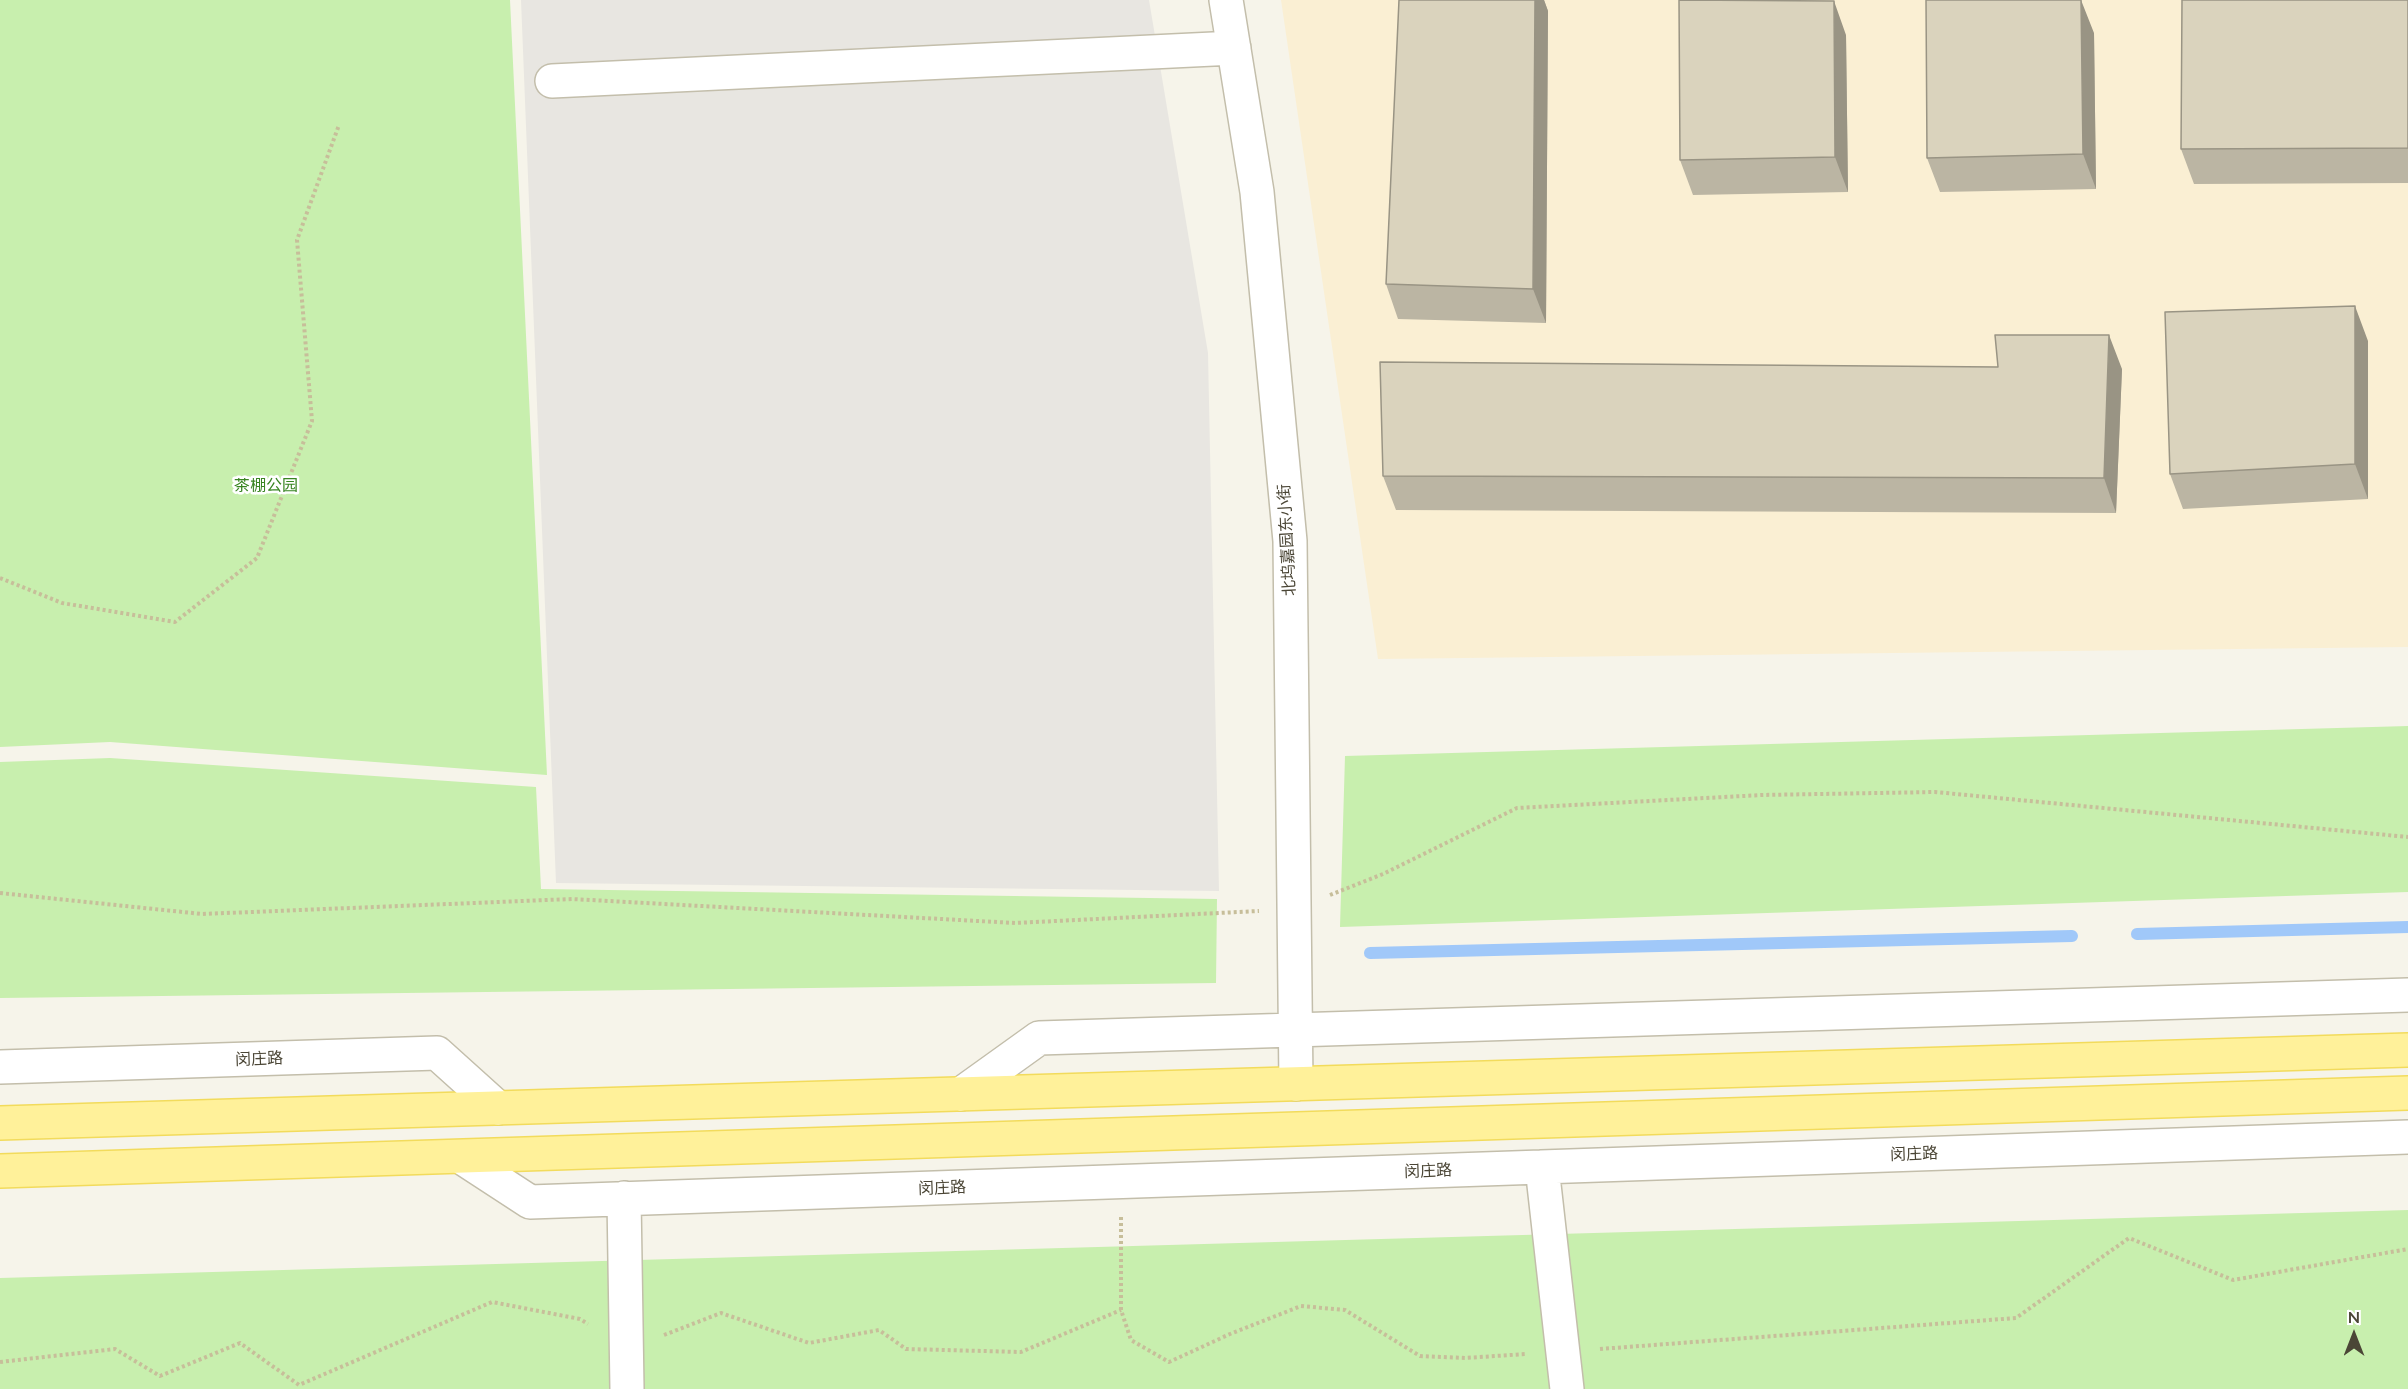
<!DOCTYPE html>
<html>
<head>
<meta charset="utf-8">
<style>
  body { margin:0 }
  #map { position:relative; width:2408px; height:1389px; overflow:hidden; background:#f6f4ea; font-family:Lato,sans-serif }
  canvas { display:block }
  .north { position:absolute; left:2324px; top:1305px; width:60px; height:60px; -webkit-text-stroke:4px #fff; paint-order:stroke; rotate:0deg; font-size:16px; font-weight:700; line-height:24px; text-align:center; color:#4b4636 }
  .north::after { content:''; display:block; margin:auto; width:21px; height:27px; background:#4b4636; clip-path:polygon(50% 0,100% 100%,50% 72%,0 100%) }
</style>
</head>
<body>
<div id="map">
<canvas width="2408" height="1389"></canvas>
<div class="north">N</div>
</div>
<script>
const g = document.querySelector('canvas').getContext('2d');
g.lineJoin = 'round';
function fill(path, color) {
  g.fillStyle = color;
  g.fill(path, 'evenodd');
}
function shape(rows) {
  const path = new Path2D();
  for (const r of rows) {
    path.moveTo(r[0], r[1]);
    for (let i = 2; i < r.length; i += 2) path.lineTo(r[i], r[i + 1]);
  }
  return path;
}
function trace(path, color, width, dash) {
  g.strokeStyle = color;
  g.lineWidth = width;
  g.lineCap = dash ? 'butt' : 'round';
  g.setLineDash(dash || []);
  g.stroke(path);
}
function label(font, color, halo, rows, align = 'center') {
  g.font = font + ' Lato,"Noto Sans SC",sans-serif';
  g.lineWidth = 5;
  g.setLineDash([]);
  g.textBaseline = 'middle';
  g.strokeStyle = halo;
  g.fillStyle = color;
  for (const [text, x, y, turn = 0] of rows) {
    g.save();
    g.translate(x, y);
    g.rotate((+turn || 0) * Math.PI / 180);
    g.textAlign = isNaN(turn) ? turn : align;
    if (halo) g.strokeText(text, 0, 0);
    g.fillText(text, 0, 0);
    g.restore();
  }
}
fill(shape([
  [1281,0,2408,0,2408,647,1378,659]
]), '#faefd3');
fill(shape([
  [0,0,510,0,547,775,110,742,0,747],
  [2408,726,2408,892,1340,927,1345,756],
  [110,758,536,787,541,889,1217,899,1216,983,0,998,0,762],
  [2408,1210,2408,1389,0,1389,0,1278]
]), '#c8efae');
fill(shape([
  [521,0,1149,0,1208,353,1219,891,556,883]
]), '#e8e6e1');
trace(shape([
  [2137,934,2408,927],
  [1370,953,2072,936]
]), '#a0c8f9', 12);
const minor = shape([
  [1226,0,1257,192,1290,541,1296,1084],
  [552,81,1234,48],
  [0,1067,437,1053,498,1108],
  [961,1094,1039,1038,2408,995],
  [461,1157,530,1202,2408,1137],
  [1542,1167,1567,1389],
  [624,1198,627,1389]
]);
const major = shape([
  [0,1123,2408,1050],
  [0,1171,2408,1093]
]);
trace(minor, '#c3beab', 36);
trace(major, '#f2db5c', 36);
trace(shape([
  [0,578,62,603,175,622,257,558,312,421,297,240,339,125],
  [0,893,202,914,572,899,1015,923,1259,911],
  [1330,895,1383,874,1517,808,1762,795,1935,792,2408,837],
  [1121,1217,1121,1310,1131,1340,1169,1362,1230,1334,1301,1306,1345,1310,1420,1356,1465,1358,1526,1354],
  [664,1335,721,1313,809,1343,879,1330,906,1349,1021,1352,1121,1310],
  [1600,1349,2016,1318,2129,1238,2233,1280,2408,1249],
  [0,1362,115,1349,160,1376,240,1343,299,1385,492,1302,580,1319,588,1324]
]), '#c7be9a', 4, [3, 3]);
trace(minor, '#fff', 33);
trace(major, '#fff19a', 33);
fill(shape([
  [1399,0,1544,0,1548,11,1546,323,1398,319,1386,284],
  [2408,0,2408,183,2194,184,2181,149],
  [2094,33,2096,189,1940,192,1927,158],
  [1846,35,1848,192,1693,195,1680,160],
  [2368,341,2368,499,2183,509,2170,474],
  [2122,369,2116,513,1396,510,1383,476]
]), '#bbb5a3');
fill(shape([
  [1535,0,1544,0,1548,11,1546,323,1533,289],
  [2081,0,2094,33,2096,189,2083,154],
  [1834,1,1846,35,1848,192,1835,157],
  [2355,306,2368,341,2368,499,2355,464],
  [2109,335,2122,369,2116,513,2104,478]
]), '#999484');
const building = shape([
  [1399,0,1535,0,1533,289,1386,284,1399,0],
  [1679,0,1834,1,1835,157,1680,160,1679,0],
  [1926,0,2081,0,2083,154,1927,158,1926,0],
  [2182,0,2408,0,2408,148,2181,149,2182,0],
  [2355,306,2355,464,2170,474,2165,312,2355,306],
  [1995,335,2109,335,2104,478,1383,476,1380,362,1998,367,1995,335]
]);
fill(building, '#dad3bd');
trace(building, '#999484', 1.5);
label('16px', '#398522', '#fff', [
  ["茶棚公园",266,486]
]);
label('16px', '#4b4636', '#fff', [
  ["北坞嘉园东小街",1287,540,-93],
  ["闵庄路",259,1059,-2],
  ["闵庄路",1914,1154,-2],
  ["闵庄路",1428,1171,-2],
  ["闵庄路",942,1188,-2]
]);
</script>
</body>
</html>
